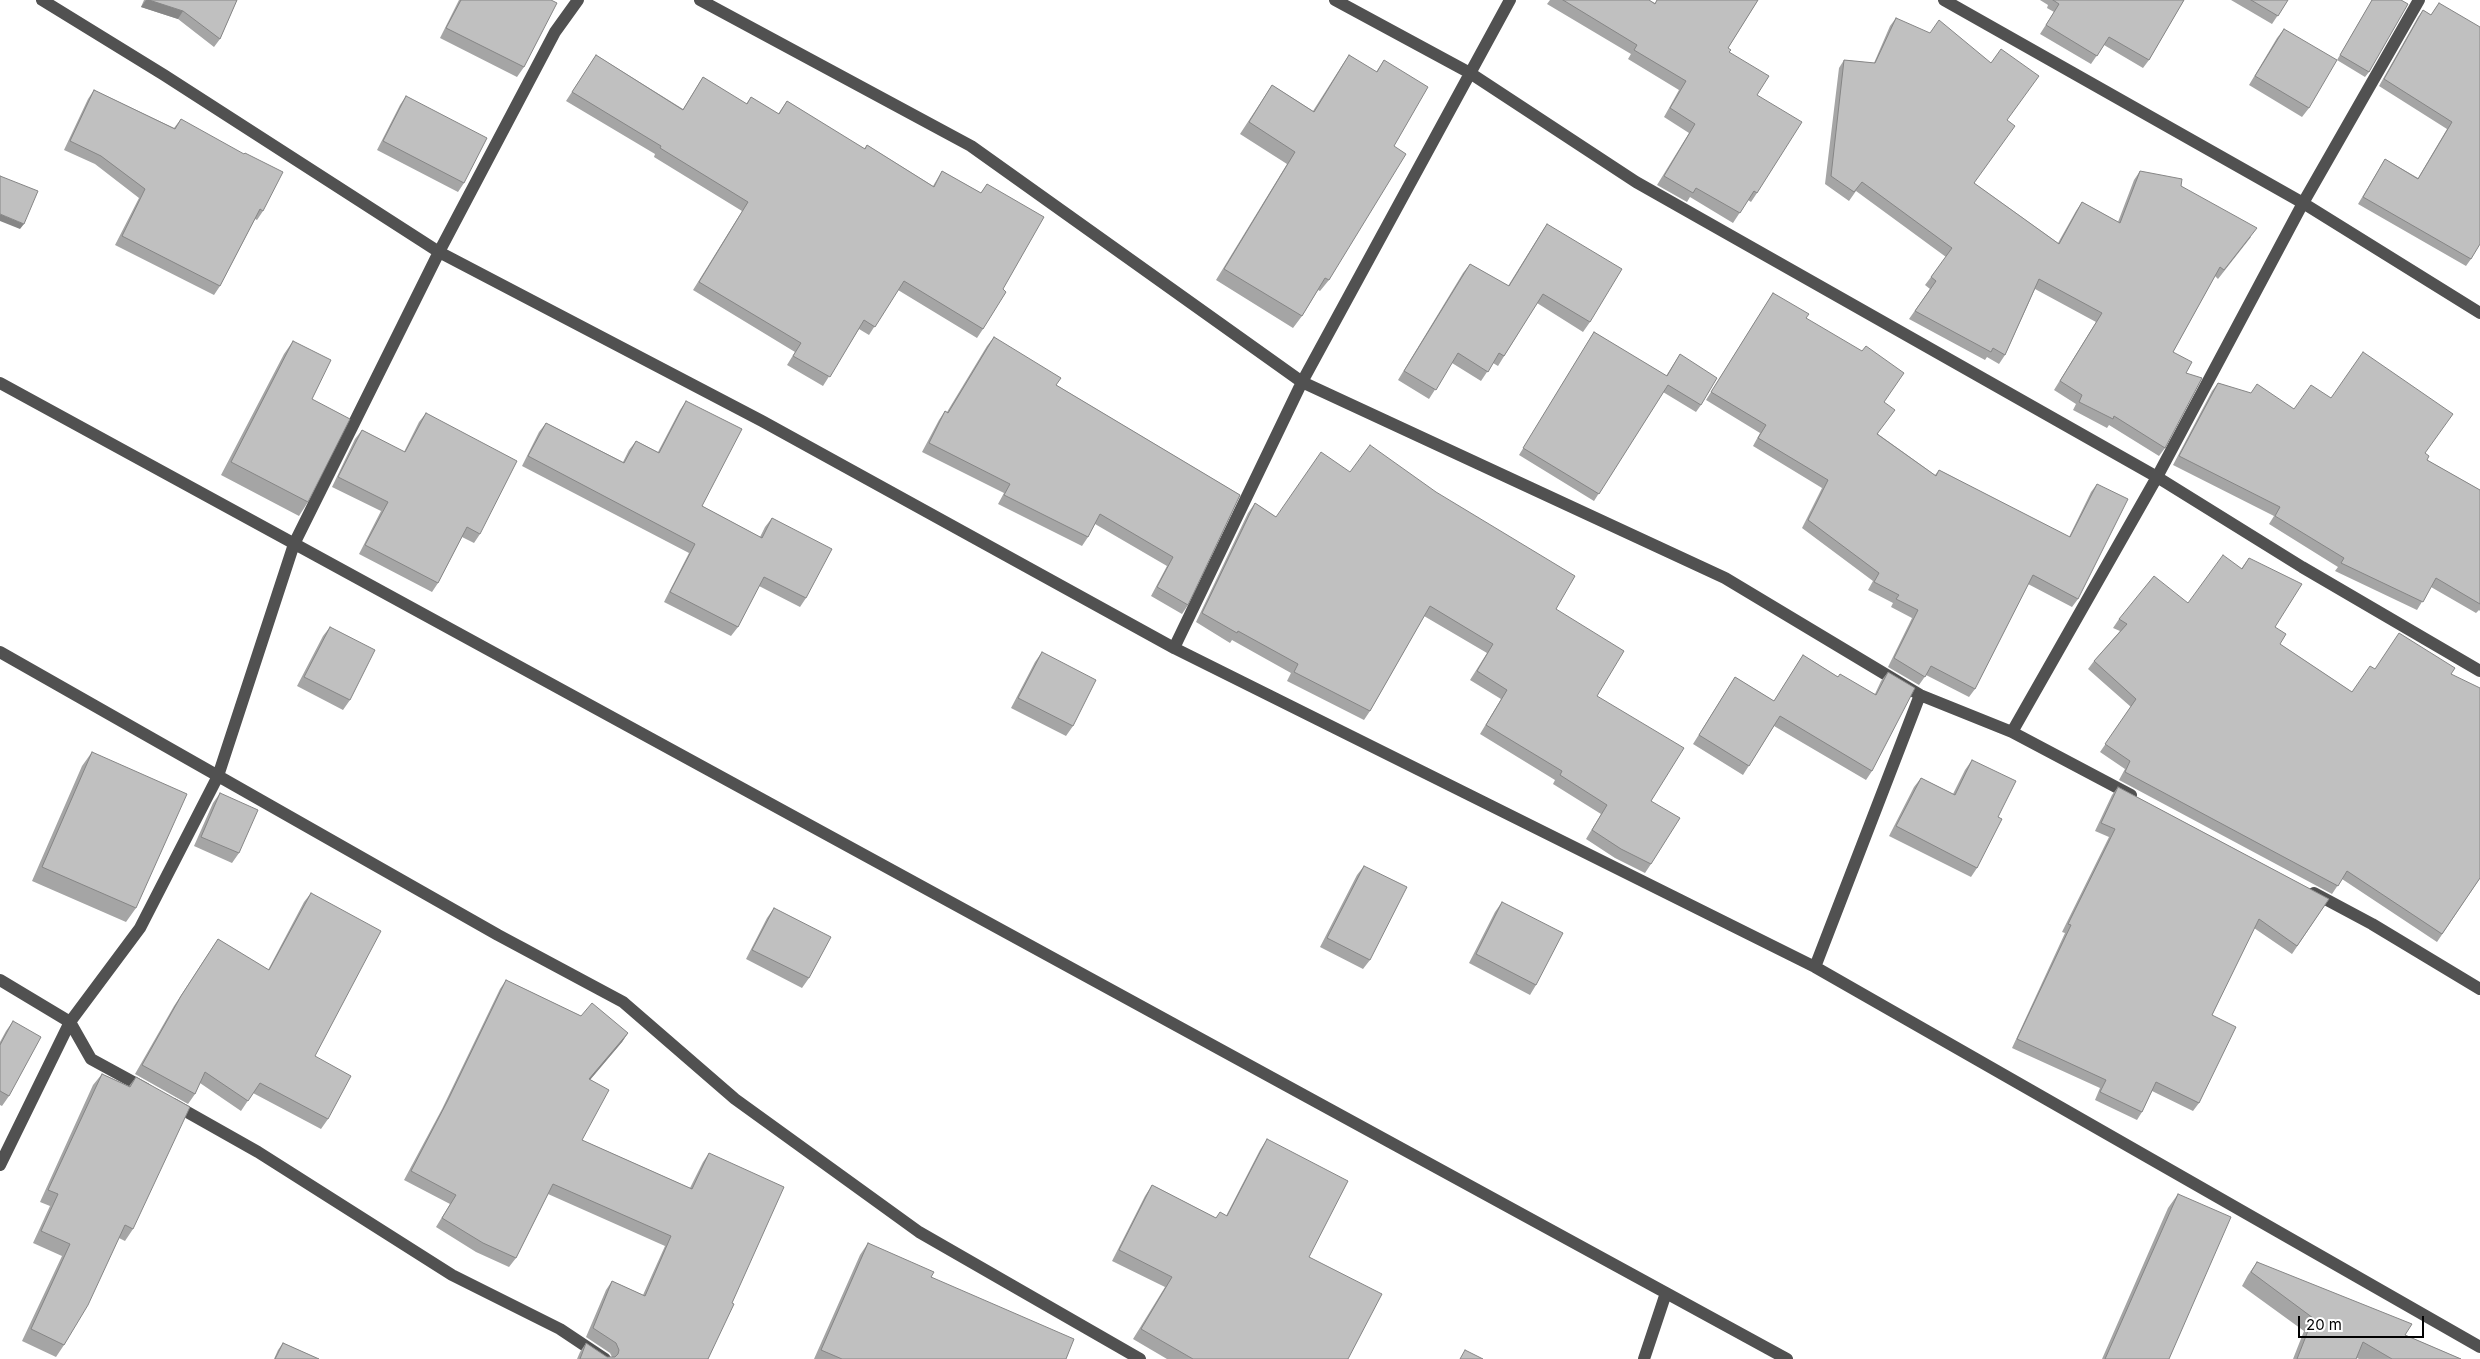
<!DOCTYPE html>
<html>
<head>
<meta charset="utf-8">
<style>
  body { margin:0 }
  #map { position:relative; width:2480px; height:1359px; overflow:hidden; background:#fff; font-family:Inter,sans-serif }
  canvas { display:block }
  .scale { position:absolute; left:2298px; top:1316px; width:126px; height:22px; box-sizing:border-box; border:2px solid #000; border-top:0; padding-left:6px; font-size:15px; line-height:18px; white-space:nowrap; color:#000; -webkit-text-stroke:4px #fff; paint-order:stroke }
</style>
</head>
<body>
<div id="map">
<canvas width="2480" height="1359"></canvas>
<div class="scale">20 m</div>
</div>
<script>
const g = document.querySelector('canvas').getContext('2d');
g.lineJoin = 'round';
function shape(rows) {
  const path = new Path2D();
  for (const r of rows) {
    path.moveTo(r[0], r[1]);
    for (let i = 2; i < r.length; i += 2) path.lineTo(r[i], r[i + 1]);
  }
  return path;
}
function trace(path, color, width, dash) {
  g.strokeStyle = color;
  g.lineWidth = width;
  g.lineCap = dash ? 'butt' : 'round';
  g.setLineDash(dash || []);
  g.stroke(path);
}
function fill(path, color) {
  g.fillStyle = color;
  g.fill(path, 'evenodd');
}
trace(shape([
  [42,0,164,75,439,252,762,421,1174,648,1815,967,2480,1347],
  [700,0,971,146,1302,382,1725,578,1920,695,2012,732,2131,795],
  [1335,0,1470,73,1636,182,2157,477,2302,567,2480,671],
  [1944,0,2303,203,2480,313],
  [0,383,1787,1359],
  [1174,648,1302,382,1510,0],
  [0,652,498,935,623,1002,735,1099,919,1232,1140,1359],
  [2012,732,2157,477,2303,203,2419,0],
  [2314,893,2372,924,2480,989],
  [1815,967,1920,695],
  [0,980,70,1022,91,1059,146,1089],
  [173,1104,258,1152,452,1275,560,1329,605,1359],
  [0,1165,70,1022,140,928,218,776,294,544,439,252,555,32,578,0],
  [1644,1359,1666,1293]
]), '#515151', 12);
fill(shape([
  [144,0,237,0,220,39,214,47,178,19,141,7],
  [459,0,551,0,524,67,517,77,440,38],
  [1550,0,1649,0,1655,3,1657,0,1758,0,1728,48,1729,52,1757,95,1757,193,1751,202,1748,200,1733,223,1690,197,1687,202,1657,185,1689,133,1664,117,1679,90,1628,59,1631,54,1547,4],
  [2040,0,2184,0,2149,60,2143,68,2104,45,2091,64,2040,34,2054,12,2047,8,2048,5],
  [2231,0,2288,0,2272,24],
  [2372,0,2401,0,2369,72,2365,77,2337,60],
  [2439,3,2471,259,2466,266,2358,204,2385,159,2418,178,2447,129,2379,86,2418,17,2423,10,2431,15],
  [1896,18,2007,120,1974,183,2058,243,2076,211,2082,202,2118,222,2134,180,2140,171,2181,186,2251,237,2218,279,2215,276,2173,352,2186,373,2165,448,2159,456,2109,425,2107,428,2073,410,2076,404,2054,390,2096,322,2035,289,2005,355,1999,364,1987,357,1985,360,1909,319,1930,289,1925,285,1946,257,1856,191,1849,201,1825,184,1839,68,1844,60,1874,63,1890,26],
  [2284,29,2309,108,2302,117,2249,85,2277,38],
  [596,55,683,109,703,77,746,104,751,97,778,114,787,101,864,149,867,145,933,186,942,171,981,193,987,184,1003,289,983,329,977,338,898,290,869,335,859,329,823,386,787,365,795,352,693,290,742,211,654,157,655,154,566,101],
  [1349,55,1376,72,1384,60,1394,146,1329,280,1320,291,1318,290,1302,316,1293,328,1216,280,1287,164,1240,134,1272,85,1313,111,1341,67],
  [94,90,174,128,181,119,263,211,257,220,255,219,220,286,214,295,115,245,139,198,95,164,64,150,88,99],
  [406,96,464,183,458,192,377,150,400,105],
  [1547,224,1590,322,1583,332,1537,303,1498,366,1493,363,1481,381,1452,363,1429,399,1398,380,1463,273,1470,264,1508,286,1541,233],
  [1773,293,1806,318,1884,402,1878,434,1935,475,1939,470,2069,537,2091,492,2097,484,2078,599,2072,607,2028,584,1975,689,1969,697,1926,675,1919,685,1888,667,1912,618,1891,607,1893,603,1868,590,1873,581,1802,528,1822,488,1753,446,1760,433,1706,400],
  [1594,332,1666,376,1680,354,1701,405,1696,412,1663,392,1594,501,1519,455],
  [994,337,1056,385,1240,495,1188,605,1182,614,1151,596,1167,566,1095,524,1088,537,1082,546,998,504,1004,493,922,452,939,420,945,411,947,412,987,346],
  [293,341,312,399,308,502,299,516,221,475,284,354],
  [2218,383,2294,409,2331,398,2425,453,2427,460,2480,490,2480,611,2479,610,2476,613,2431,587,2417,610,2335,571,2338,567,2269,524,2274,516,2173,465,2212,391],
  [686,401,702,506,760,537,765,527,772,518,806,598,800,607,759,586,738,627,731,636,664,602,689,553,522,466,539,432,546,423,623,462,629,450,636,441,658,452,680,410],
  [426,413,480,534,474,543,462,537,438,583,432,592,359,554,381,511,332,487,355,439,362,430,404,452,419,422],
  [1350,472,1556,609,1597,696,1651,801,1651,864,1645,873,1615,858,1586,839,1601,814,1553,784,1555,780,1480,734,1501,699,1470,680,1487,653,1424,616,1370,711,1364,720,1287,681,1291,673,1232,640,1230,643,1196,622,1248,513,1255,503,1276,517],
  [2249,558,2275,627,2280,644,2352,692,2375,669,2451,674,2480,878,2437,942,2342,879,2332,894,2119,780,2125,769,2100,752,2131,707,2088,669,2094,661,2120,631,2113,628,2119,619,2188,603,2241,569],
  [330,627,350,700,343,710,297,686,323,636],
  [1042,652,1073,726,1066,736,1011,708,1035,662],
  [1803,655,1838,677,1875,694,1881,681,1888,672,1872,771,1866,780,1774,726,1743,775,1693,744,1735,677,1774,701],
  [92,752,136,908,126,922,32,881,82,766],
  [1972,760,1998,817,1977,868,1971,877,1889,836,1914,787,1921,778,1953,794,1965,770],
  [2118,787,2329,899,2292,954,2254,928,2212,1015,2199,1103,2193,1111,2152,1091,2142,1112,2137,1120,2095,1100,2100,1088,2012,1048,2065,933,2062,932,2109,837,2095,831,2112,795],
  [220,793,239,853,232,863,194,846,213,803],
  [1364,866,1370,960,1363,969,1320,947,1357,875],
  [311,893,315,1056,328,1119,321,1129,253,1093,241,1111,200,1083,195,1094,188,1104,135,1074,174,1006,218,939,268,970,304,902],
  [1502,902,1536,985,1530,995,1469,963,1495,912],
  [774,908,809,978,802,988,746,959,767,918],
  [506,980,581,1016,628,1033,622,1042,590,1080,582,1140,690,1188,703,1162,709,1153,732,1303,708,1359,577,1359,580,1352,586,1343,607,1357,612,1357,610,1353,586,1337,606,1290,612,1281,643,1295,665,1246,548,1194,516,1258,509,1267,476,1252,436,1227,450,1204,404,1180,442,1109,500,989],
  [13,1021,9,1096,2,1106,0,1105,0,1042,6,1031],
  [102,1074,129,1086,136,1077,133,1229,125,1241,119,1238,64,1345,56,1357,22,1341,62,1256,33,1243,50,1206,40,1202,93,1085],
  [1267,1139,1309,1257,1348,1359,1167,1359,1133,1339,1165,1287,1112,1261,1145,1196,1152,1185,1216,1218,1226,1216,1260,1150],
  [2178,1194,2169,1359,2102,1359,2168,1208],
  [868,1243,931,1277,1066,1359,814,1359,860,1255],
  [2257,1262,2405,1335,2461,1359,2359,1359,2357,1358,2356,1359,2293,1359,2304,1331,2242,1286,2248,1275],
  [283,1343,319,1359,274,1359,278,1350]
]), '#a5a5a5');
fill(shape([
  [146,0,149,0,183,11,178,19,141,7],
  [0,214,24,224,20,229,0,221],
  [628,1033,622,1042,583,1088,589,1079]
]), '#868686');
const building = shape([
  [149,0,237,0,220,39,183,11,149,0],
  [461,0,551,0,557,3,524,67,446,28,461,0],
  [1563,0,1649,0,1655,4,1657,0,1758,0,1728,48,1731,50,1729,52,1769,76,1757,95,1802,122,1757,193,1754,191,1740,213,1696,188,1693,193,1664,176,1695,124,1670,108,1686,81,1634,50,1637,45,1563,0],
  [2053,0,2184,0,2149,60,2109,37,2097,56,2046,25,2059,4,2053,0],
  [2251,0,2288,0,2278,16,2251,0],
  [2372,0,2401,0,2408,4,2369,72,2340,55,2372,0],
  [2439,3,2480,27,2480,244,2471,259,2363,197,2385,159,2418,179,2452,122,2384,79,2423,10,2431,15,2439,3],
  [1896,18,1930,33,1939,20,1991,63,2001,49,2039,76,2007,120,2015,126,1974,183,2059,244,2082,202,2120,223,2140,171,2182,179,2181,186,2257,228,2224,270,2220,267,2173,352,2192,362,2186,373,2202,378,2165,448,2114,416,2113,419,2079,402,2082,395,2060,381,2102,313,2039,279,2005,355,1993,348,1991,352,1915,311,1936,281,1931,277,1952,248,1862,182,1854,192,1831,176,1844,60,1875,63,1896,18],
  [2284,29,2337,60,2309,108,2255,76,2284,29],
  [596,55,683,110,703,77,747,104,751,97,779,114,787,101,865,149,867,145,934,187,942,171,981,193,987,184,1044,217,1003,289,1006,292,983,329,904,281,875,327,864,320,830,377,793,356,801,343,699,282,748,202,660,148,661,146,572,92,596,55],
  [1349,55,1377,72,1384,60,1428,87,1394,146,1406,154,1329,280,1325,278,1302,316,1224,269,1295,152,1249,122,1272,85,1314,112,1349,55],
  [94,90,175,129,181,119,244,154,245,153,283,172,263,211,260,209,220,286,122,236,145,189,101,156,70,141,94,90],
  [406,96,487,138,464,183,383,141,406,96],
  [0,176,38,191,24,224,0,214,0,176],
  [1547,224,1622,269,1590,322,1543,294,1504,356,1499,353,1488,372,1458,353,1436,390,1404,371,1470,264,1509,286,1547,224],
  [1773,293,1809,314,1806,318,1862,351,1866,346,1904,373,1884,402,1895,410,1877,434,1936,476,1939,470,2070,537,2097,484,2128,499,2078,599,2033,575,1975,689,1931,666,1925,677,1894,658,1918,610,1896,599,1899,595,1874,582,1879,573,1808,520,1828,480,1758,438,1766,425,1711,392,1773,293],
  [1594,332,1667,376,1680,354,1717,378,1701,405,1668,385,1599,494,1523,448,1594,332],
  [994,337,1061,378,1056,385,1240,495,1188,605,1157,587,1173,557,1100,514,1088,537,1004,495,1010,484,929,443,945,411,948,413,994,337],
  [293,341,331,360,312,399,350,419,308,502,231,462,293,341],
  [2363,352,2453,414,2425,453,2429,456,2427,460,2480,490,2480,604,2436,578,2423,602,2341,563,2344,558,2275,516,2280,507,2179,456,2218,383,2251,393,2257,384,2294,409,2311,385,2331,398,2363,352],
  [686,401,742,429,702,506,762,538,772,518,832,549,806,598,764,577,738,627,670,592,695,544,528,456,546,423,624,463,636,441,659,453,686,401],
  [426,413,517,461,480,534,467,527,438,583,365,545,388,502,338,477,362,430,405,452,426,413],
  [1370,445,1436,492,1575,576,1556,609,1624,651,1597,696,1684,748,1651,801,1680,818,1651,864,1621,849,1592,830,1607,805,1560,775,1562,771,1486,725,1507,690,1477,671,1493,644,1430,606,1370,711,1294,672,1298,664,1238,631,1237,633,1202,613,1255,503,1276,517,1321,452,1350,472,1370,445],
  [2223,555,2242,569,2249,558,2302,584,2275,627,2286,634,2280,644,2352,692,2370,666,2375,669,2399,633,2455,668,2451,674,2480,688,2480,878,2442,934,2347,871,2338,886,2125,772,2130,761,2105,744,2136,699,2094,661,2127,624,2119,619,2154,576,2188,603,2223,555],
  [330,627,375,650,350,700,304,677,330,627],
  [1042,652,1096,680,1073,726,1018,698,1042,652],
  [1803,655,1838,677,1840,674,1876,695,1888,672,1915,688,1872,771,1780,716,1749,766,1699,735,1735,677,1774,701,1803,655],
  [92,752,187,794,136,908,42,867,92,752],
  [1972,760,2016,781,1998,817,2002,819,1977,868,1896,826,1921,778,1955,795,1972,760],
  [2118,787,2329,899,2297,946,2259,919,2212,1015,2236,1027,2199,1103,2156,1082,2142,1112,2100,1092,2106,1080,2017,1039,2071,925,2068,924,2115,829,2101,823,2118,787],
  [220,793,258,810,239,853,201,837,220,793],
  [1364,866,1407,887,1370,960,1327,938,1364,866],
  [311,893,381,931,315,1056,351,1076,328,1119,260,1083,248,1101,205,1072,195,1094,142,1065,181,996,218,939,269,970,311,893],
  [1502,902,1563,933,1536,985,1476,954,1502,902],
  [774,908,831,937,809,978,752,950,774,908],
  [506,980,581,1016,592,1003,628,1033,589,1079,609,1090,582,1140,692,1189,709,1153,784,1187,732,1303,734,1304,708,1359,580,1359,586,1343,607,1357,615,1357,618,1354,619,1350,616,1343,593,1328,612,1281,645,1296,671,1236,553,1184,516,1258,483,1243,442,1218,456,1195,411,1171,448,1100,506,980],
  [13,1021,41,1037,9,1096,0,1091,0,1045,13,1021],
  [102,1074,130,1087,136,1077,190,1107,133,1229,125,1225,88,1305,64,1345,31,1329,70,1244,41,1231,58,1194,48,1190,102,1074],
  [1267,1139,1348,1181,1309,1257,1382,1294,1348,1359,1193,1359,1141,1329,1172,1277,1119,1250,1152,1185,1216,1218,1220,1212,1227,1216,1267,1139],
  [2178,1194,2231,1217,2169,1359,2105,1359,2178,1194],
  [868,1243,934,1272,931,1277,1074,1339,1066,1359,842,1359,821,1350,868,1243],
  [2257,1262,2412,1324,2405,1335,2461,1359,2392,1359,2363,1342,2356,1359,2297,1359,2313,1318,2251,1272,2257,1262],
  [283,1343,319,1359,275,1359,283,1343],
  [1465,1350,1483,1359,1460,1359,1465,1350]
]);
fill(building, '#c0c0c0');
trace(building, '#868686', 1);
</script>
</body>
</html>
